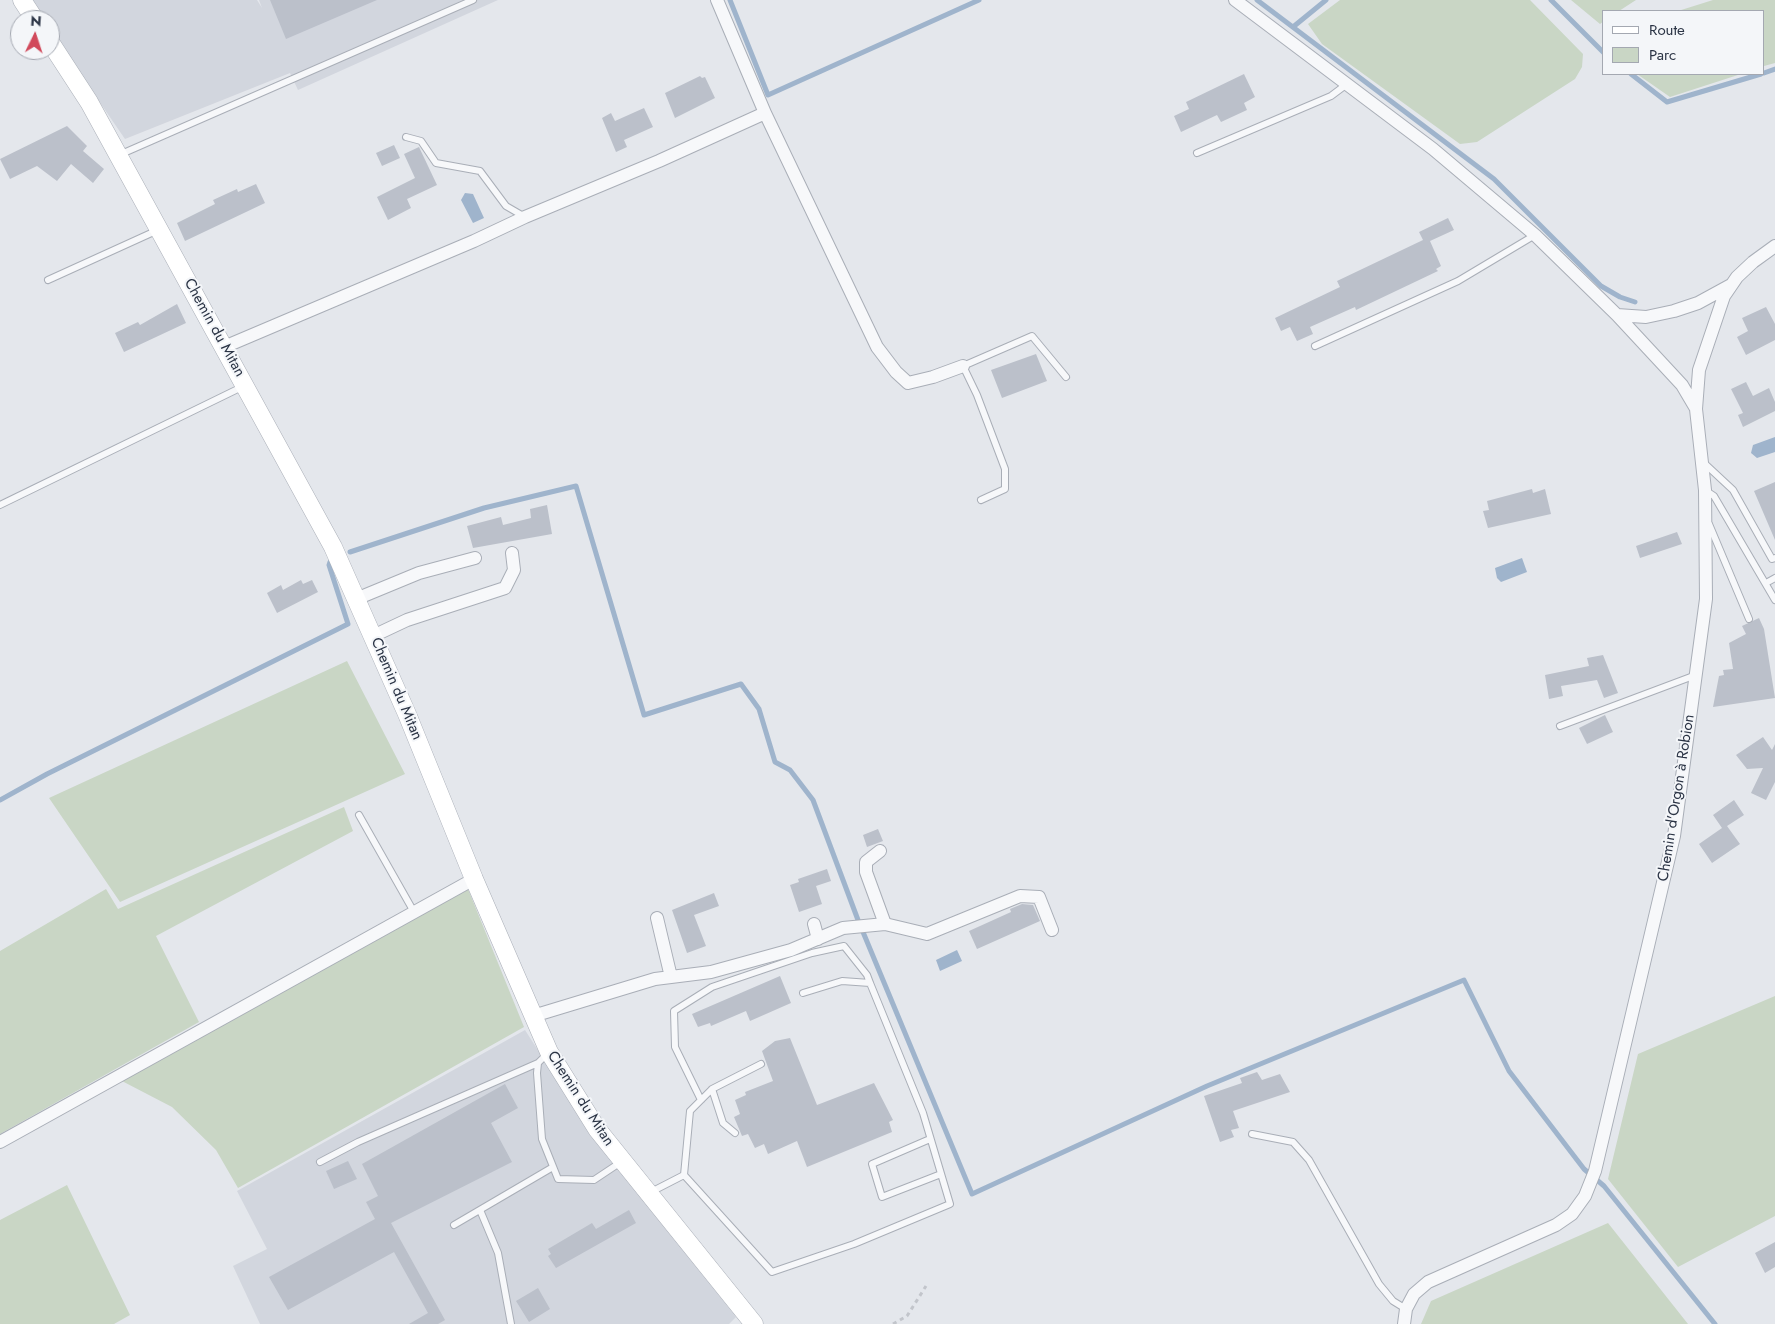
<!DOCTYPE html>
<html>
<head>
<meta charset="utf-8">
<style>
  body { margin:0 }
  #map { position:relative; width:1775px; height:1324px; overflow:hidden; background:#e4e7ec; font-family:Jost,sans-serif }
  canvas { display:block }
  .legend { position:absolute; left:1602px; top:10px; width:162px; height:65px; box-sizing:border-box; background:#f4f6f9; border:1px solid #a4a8b1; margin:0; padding:6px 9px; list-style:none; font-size:15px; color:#2b3445 }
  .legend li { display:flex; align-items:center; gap:10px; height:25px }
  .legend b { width:25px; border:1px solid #a4a8b1 }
  .north { position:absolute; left:10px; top:10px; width:50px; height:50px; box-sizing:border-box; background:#f4f6f9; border:1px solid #a4a8b1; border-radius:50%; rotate:4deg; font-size:14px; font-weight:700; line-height:20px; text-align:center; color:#2b3445 }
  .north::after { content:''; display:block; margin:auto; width:18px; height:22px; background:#d1495b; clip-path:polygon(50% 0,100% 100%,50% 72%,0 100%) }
</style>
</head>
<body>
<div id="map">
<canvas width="1775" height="1324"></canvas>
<ul class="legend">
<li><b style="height:6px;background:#fff"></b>Route</li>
<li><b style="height:14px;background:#c9d6c5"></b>Parc</li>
</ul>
<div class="north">N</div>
</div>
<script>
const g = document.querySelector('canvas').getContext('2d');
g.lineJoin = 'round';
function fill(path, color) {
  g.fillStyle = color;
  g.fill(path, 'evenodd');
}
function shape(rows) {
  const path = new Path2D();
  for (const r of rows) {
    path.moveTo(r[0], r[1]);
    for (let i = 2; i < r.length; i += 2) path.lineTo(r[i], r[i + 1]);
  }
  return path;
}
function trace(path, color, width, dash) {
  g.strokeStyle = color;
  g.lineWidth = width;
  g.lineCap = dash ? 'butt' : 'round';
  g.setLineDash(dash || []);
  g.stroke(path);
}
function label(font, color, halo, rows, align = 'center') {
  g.font = font + ' Jost,sans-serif';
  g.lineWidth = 4;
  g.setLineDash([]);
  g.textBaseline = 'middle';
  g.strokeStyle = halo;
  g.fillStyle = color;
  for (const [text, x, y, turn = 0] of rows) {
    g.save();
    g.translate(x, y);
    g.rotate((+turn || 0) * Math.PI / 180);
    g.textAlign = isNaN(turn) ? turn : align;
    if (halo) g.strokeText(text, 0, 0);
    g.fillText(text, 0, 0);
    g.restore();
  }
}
fill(shape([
  [30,0,257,0,262,8,259,0,498,0,298,90,290,73,125,139,50,30,50,20,43,20],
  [525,1030,596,1141,736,1317,729,1324,260,1324,233,1266,267,1249,237,1191]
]), '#d2d6de');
fill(shape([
  [1340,0,1530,0,1583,54,1582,67,1575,79,1477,142,1460,144,1322,44,1308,24],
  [1571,0,1636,0,1619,11,1604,11,1604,21,1600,24],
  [1713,0,1775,0,1775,63,1764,66,1764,11,1678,11],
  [1637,74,1741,74,1670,97],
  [347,661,405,774,120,902,49,798],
  [344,807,353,831,156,936,199,1022,0,1134,0,951,106,889,118,909],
  [468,889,524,1027,238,1188,216,1150,172,1107,120,1080],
  [1775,996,1775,1216,1678,1267,1608,1179,1638,1054],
  [67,1185,130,1315,114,1324,0,1324,0,1220],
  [1608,1223,1688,1324,1421,1324,1431,1301]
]), '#c9d6c5');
fill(shape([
  [465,193,473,194,484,218,473,223,461,200],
  [1775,437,1775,452,1757,458,1751,453,1753,445],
  [1522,558,1527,572,1501,582,1497,578,1495,568],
  [957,950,962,961,940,971,936,960]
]), '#9fb4cc');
trace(shape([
  [730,0,768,95,979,0],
  [1257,0,1494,179,1601,286,1620,297,1635,302],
  [1551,0,1604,53],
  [1293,27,1326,0],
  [1764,73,1775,69],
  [1631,74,1667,102,1761,74],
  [350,552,484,508,576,486,644,715,741,684,759,709,775,762,790,770,813,800,858,920,972,1194,1207,1086,1464,980,1509,1071,1584,1169,1604,1186,1715,1324],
  [0,800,47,774,348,624,329,565,330,562]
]), '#9fb4cc', 5);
fill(shape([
  [270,0,377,0,286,39],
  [1244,74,1255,97,1244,103,1247,110,1221,122,1217,115,1181,132,1174,116,1189,109,1186,102],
  [700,76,702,78,705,77,715,98,675,118,665,93],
  [644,108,653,127,624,140,627,147,616,152,602,118,611,113,615,121],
  [67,126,87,146,83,151,104,169,93,183,71,164,57,181,37,166,10,179,0,159],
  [394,145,400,158,382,166,376,153],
  [419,147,437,185,407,199,411,208,388,220,377,197,415,178,404,154],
  [256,184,265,203,185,241,177,223,215,204,213,200,237,189,238,192],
  [1448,218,1454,230,1430,241,1441,266,1436,269,1438,271,1356,310,1355,307,1310,327,1313,334,1297,341,1290,327,1281,331,1275,318,1340,287,1337,281,1423,240,1419,232],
  [177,304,186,323,124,352,115,333,138,322,140,325],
  [1766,307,1775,324,1775,340,1746,355,1737,337,1748,331,1742,318],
  [1036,354,1047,381,1002,398,991,370],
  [1746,382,1753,396,1769,388,1775,402,1775,411,1743,427,1738,415,1743,413,1731,389],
  [1775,482,1775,540,1754,491],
  [1532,489,1533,493,1545,489,1551,514,1488,528,1483,511,1489,510,1487,501],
  [547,505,552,534,473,548,467,526,501,517,503,525,531,518,530,509],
  [1677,532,1682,544,1640,558,1636,546],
  [301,580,303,584,312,580,318,592,277,613,267,593,281,585,283,590],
  [1759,618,1764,629,1775,698,1713,707,1719,676,1724,675,1723,670,1733,669,1729,643,1746,634,1742,626],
  [1603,655,1618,693,1604,698,1597,680,1561,686,1563,696,1549,699,1545,675,1589,666,1587,658],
  [1605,715,1613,732,1587,744,1579,728],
  [1763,737,1772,750,1775,744,1775,782,1766,800,1751,793,1763,768,1747,769,1736,755],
  [1734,800,1744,815,1727,826,1740,844,1712,863,1699,844,1722,828,1713,815],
  [878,829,883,841,867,847,863,835],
  [827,869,831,881,816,886,822,904,799,912,790,885,799,882,798,879],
  [714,893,719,906,694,915,706,946,687,953,672,910],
  [1022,904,1033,905,1040,921,977,949,969,931,1011,912,1010,909],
  [780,976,791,1003,750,1021,746,1011,711,1026,710,1023,698,1027,692,1014],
  [790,1038,817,1105,874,1083,893,1120,889,1122,892,1132,807,1167,797,1141,768,1154,764,1144,755,1148,748,1134,742,1136,734,1117,740,1114,735,1100,746,1095,745,1092,773,1081,762,1051,775,1041],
  [1257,1072,1262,1080,1280,1074,1290,1092,1233,1111,1239,1128,1231,1130,1234,1137,1220,1142,1204,1096,1242,1083,1240,1078],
  [505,1084,518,1108,491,1123,512,1162,391,1223,445,1320,438,1324,409,1324,428,1313,394,1252,288,1310,269,1277,375,1219,366,1202,378,1196,362,1164],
  [348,1161,357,1179,334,1189,326,1171],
  [629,1210,636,1223,556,1268,548,1256,551,1254,548,1249,592,1223,596,1229],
  [1775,1242,1775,1267,1765,1273,1755,1253],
  [538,1288,550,1309,529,1322,516,1301]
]), '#bbc0ca');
const lane = shape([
  [406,137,421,141,436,163,480,171,506,206,525,217],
  [1197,153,1331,96,1347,84],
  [119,155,473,0],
  [48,280,158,230],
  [1315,346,1458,281,1535,235],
  [1704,463,1733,490,1772,559,1775,558],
  [1705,490,1714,496,1775,600],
  [981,500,1005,489,1005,469,977,395,963,366,1032,336,1066,377],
  [0,505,244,386],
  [1709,524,1749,619],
  [1766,583,1775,578],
  [1560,726,1696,675],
  [359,815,414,912],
  [803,993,842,981,870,983],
  [549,1052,538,1063,537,1073,542,1139,558,1179,594,1180,621,1162],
  [712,1089,723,1123,735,1133],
  [1252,1134,1293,1142,1309,1160,1379,1284,1393,1301,1406,1309],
  [930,1139,872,1164,882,1197,941,1174],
  [320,1162,358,1142,538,1063],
  [684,1175,772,1272,854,1244,950,1204,923,1113,870,983,867,975,844,946,812,953,712,987,674,1011,675,1047,701,1100],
  [649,1193,684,1175,690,1111,712,1089,761,1064],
  [480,1210,498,1253,511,1324],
  [454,1225,553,1167]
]);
const street = shape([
  [717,0,765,113,877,347,896,372,908,383,933,377,963,366],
  [1235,0,1433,149,1535,235,1617,315,1682,385,1695,407],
  [1617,315,1646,317,1674,311,1698,303,1731,285],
  [224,347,474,241,525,217,659,161,765,113],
  [356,599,419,573,475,558],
  [373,636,407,620,505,588,514,570,512,553],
  [880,851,866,862,866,872,885,924],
  [657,918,671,977],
  [814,924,818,939],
  [533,1016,655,979,711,972,791,950,843,928,885,924,927,934,1020,896,1039,897,1052,930],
  [0,1142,474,879],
  [1404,1324,1406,1309,1414,1294,1428,1282,1556,1225,1572,1214,1585,1196,1595,1171,1674,836,1706,599,1705,490,1696,409,1699,370,1724,296,1737,277,1753,262,1775,246]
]);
const secondary = shape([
  [22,0,35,20],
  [50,42,89,102,333,547,407,714,474,879,549,1052,597,1129,754,1324]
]);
trace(lane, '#a9aeb7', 8);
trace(street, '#a9aeb7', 14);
trace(secondary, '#a9aeb7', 19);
trace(shape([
  [893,1324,907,1316,926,1286]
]), '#c2c5cb', 3, [4, 4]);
trace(lane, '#f7f8fa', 6);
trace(street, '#f7f8fa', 12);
trace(secondary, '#fff', 18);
label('15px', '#2b3445', '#f4f6f9', [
  ["Chemin du Mitan",214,328,61],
  ["Chemin du Mitan",396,689,67],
  ["Chemin d'Orgon à Robion",1677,798,-81],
  ["Chemin du Mitan",580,1099,57]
]);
</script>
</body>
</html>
